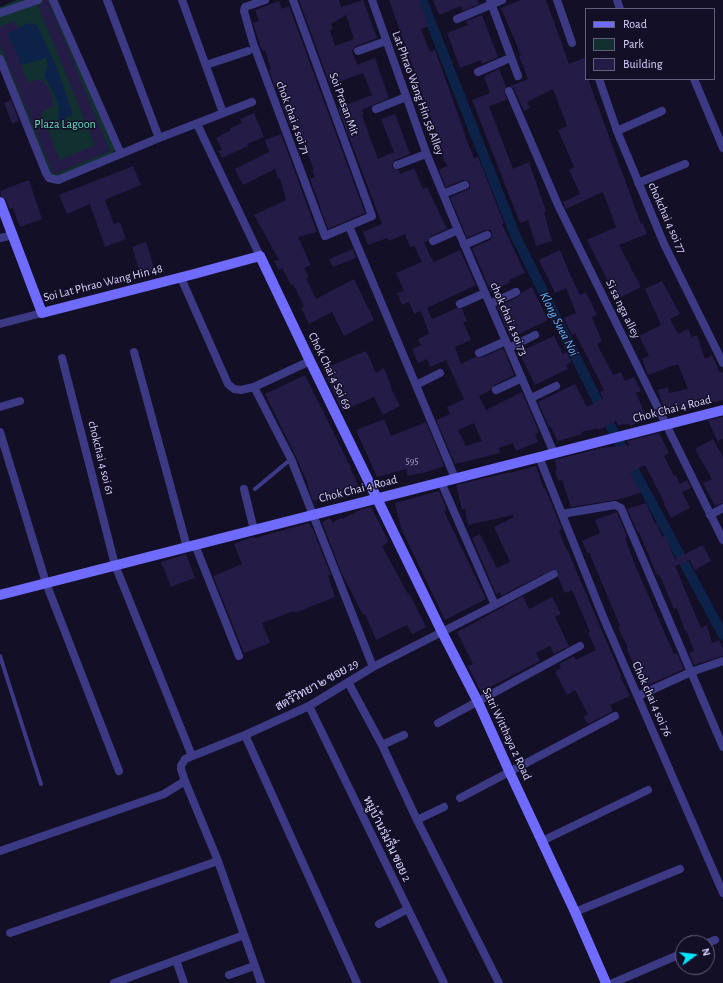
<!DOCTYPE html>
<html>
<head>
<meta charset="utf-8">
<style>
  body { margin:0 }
  #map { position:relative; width:723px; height:983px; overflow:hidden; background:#130f26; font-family:"Alegreya Sans",sans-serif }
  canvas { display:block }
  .legend { position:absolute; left:585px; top:8px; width:130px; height:72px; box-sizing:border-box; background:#130f26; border:1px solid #625e7d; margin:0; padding:5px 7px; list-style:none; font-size:12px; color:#d9d4ff }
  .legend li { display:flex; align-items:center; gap:8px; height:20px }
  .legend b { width:20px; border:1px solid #625e7d }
  .north { position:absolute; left:675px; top:935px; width:40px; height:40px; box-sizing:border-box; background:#130f26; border:1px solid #625e7d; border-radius:50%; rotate:75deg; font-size:11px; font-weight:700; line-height:16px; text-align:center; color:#d9d4ff }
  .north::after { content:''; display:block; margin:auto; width:14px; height:18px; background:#00e5ff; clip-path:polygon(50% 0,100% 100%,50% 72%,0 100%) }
</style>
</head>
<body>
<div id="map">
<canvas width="723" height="983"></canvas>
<ul class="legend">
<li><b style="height:5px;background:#6f6bff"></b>Road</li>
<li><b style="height:11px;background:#12302f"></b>Park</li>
<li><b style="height:11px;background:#241b47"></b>Building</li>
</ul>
<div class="north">N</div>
</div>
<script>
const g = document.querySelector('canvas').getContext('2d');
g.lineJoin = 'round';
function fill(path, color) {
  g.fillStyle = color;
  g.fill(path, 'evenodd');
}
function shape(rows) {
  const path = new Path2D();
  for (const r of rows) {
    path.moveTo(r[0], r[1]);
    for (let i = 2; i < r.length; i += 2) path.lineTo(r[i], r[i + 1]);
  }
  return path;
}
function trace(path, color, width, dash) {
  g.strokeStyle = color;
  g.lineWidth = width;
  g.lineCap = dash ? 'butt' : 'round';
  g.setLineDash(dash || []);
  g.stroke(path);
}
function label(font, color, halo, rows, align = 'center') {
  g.font = font + ' "Alegreya Sans",Sarabun,sans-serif';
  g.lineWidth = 3;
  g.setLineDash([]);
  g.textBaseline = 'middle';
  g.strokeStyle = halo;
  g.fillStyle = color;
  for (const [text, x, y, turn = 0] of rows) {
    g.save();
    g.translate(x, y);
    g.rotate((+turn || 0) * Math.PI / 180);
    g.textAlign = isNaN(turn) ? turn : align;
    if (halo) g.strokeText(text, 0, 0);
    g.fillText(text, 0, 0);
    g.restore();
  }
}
fill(shape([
  [17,0,50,0,116,149,111,155,59,178,49,179,0,59,0,7]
]), '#12302f');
fill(shape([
  [28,23,37,25,57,68,73,115,58,122,59,107,54,94,44,76,48,64,46,58,21,65,8,33]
]), '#0c2248');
trace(shape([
  [422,0,516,237,605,416,723,635]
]), '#0c2248', 10);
fill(shape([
  [43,0,48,0,110,151,55,174,53,173,0,45,0,27,15,21,18,29,8,33,28,82,43,79,45,84,47,84,49,91,53,98,51,99,54,105,41,113,60,160,95,145,38,6,42,4],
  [299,0,339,0,341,7,363,0,377,38,356,46,352,51,357,65,375,58,389,98,362,110,364,115,362,115,378,159,394,152,381,119,395,114,410,154,395,160,392,164,392,167,396,170,399,170,400,174,414,168,423,189,427,187,447,229,431,236,428,241,424,242,431,258,432,258,434,262,460,250,476,285,427,308,432,319,457,308,462,309,467,321,463,322,471,340,455,347,461,364,475,357,481,358,503,348,514,375,494,385,491,390,479,396,486,410,522,392,539,432,535,434,538,442,516,451,513,443,499,448,500,453,455,464,436,420,450,414,447,407,464,399,446,360,430,367,427,359,418,363,412,349,421,345,418,339,429,334,421,311,414,314,409,302,402,305,397,293,404,291,396,273,422,262,414,246,410,247,405,234,389,241,387,238,368,245,363,232,382,224,338,108,372,95,363,73,330,85],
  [346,15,354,39,335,46,330,30,333,29,331,24],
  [474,423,482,441,466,446,458,430],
  [389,0,419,0,429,26,421,29,430,52,435,50,465,134,464,134,474,158,478,157,504,223,502,224,525,273,509,280,511,282,491,292,472,248,490,240,492,236,492,233,490,230,485,230,467,238,450,197,467,190,470,188,470,183,468,180,463,180,446,187,439,170,447,166,441,153,443,152],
  [433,0,477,0,479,4,463,11,461,6,439,15],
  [521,0,546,0,569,64,586,57,586,79,588,79,641,224,643,223,647,234,619,245,641,287,617,299,587,240,616,227,603,192,566,209,563,202,580,194,569,170,574,167,558,130,567,126,553,89,527,102,530,108,524,111,514,89,510,86,528,79,519,56,521,55,501,8],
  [279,1,282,9,289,6,365,213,328,229,310,179,315,177,312,171,314,171,308,154,306,155,294,124,290,126,282,105,288,103,282,84,275,87,269,70,271,69,265,50,262,51,253,23,259,21,255,10],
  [482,15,498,57,482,64,481,60,460,68,447,33,468,25,466,21],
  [499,69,506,87,504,91,507,100,489,106,513,169,529,162,546,211,544,212,552,241,536,246,528,220,520,223,472,100,490,93,484,77,486,76,486,75],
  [11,100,19,121,12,124,4,103],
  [254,113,264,137,247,144,248,146,222,158,218,151,222,150,216,138,231,130,230,128,242,123,240,119],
  [281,134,317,232,298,237,311,265,304,268,309,277,306,278,316,299,354,279,374,320,344,336,332,312,309,324,301,308,304,306,293,284,291,285,282,268,278,270,274,261,279,260,254,215,286,200,280,178,278,179,275,169,243,185,235,169,269,152,265,140],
  [133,166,141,185,105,200,114,224,120,222,126,239,105,247,90,204,67,214,59,195],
  [29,180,42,219,20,227,13,208,10,209,6,200,1,196,0,191],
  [146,242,155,271,141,276,132,247],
  [353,249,356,258,333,267,329,259],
  [560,250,569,272,580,295,586,292,597,315,592,317,602,341,597,344,613,375,621,372,625,381,634,377,641,391,636,393,647,418,630,426,629,424,618,425,616,421,599,430,599,428,581,432,582,434,558,441,550,426,549,427,538,402,575,384,587,407,603,398,600,392,604,390,575,333,572,335,564,318,576,313,566,288,555,293,539,260],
  [662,281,680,314,670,319,678,334,688,329,692,337,697,335,705,359,712,355,720,373,723,372,723,400,667,413,662,404,658,390,668,387,669,393,688,389,678,364,648,375,642,359,649,356,639,336,661,325,645,289],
  [532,287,548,320,511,338,497,307,518,297,521,293],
  [554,336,563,354,567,352,571,362,566,365,568,369,535,385,519,352],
  [366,351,376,373,384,368,391,386,390,386,400,406,383,415,374,397,342,411,323,369],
  [305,375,351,468,350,468,360,489,313,501,307,484,308,484,296,457,265,394],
  [723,417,723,439,717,441,708,420],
  [384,419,391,436,426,422,444,466,427,472,408,476,406,469,377,477,356,430],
  [659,433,669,453,664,456,674,476,676,475,680,484,687,480,691,488,682,492,690,508,671,518,664,504,665,504,645,465,630,472,641,493,616,500,571,507,562,480,558,481,555,471,557,470,555,460,601,448,630,445,627,441],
  [713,439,723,457,723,503,715,506,703,483,712,479,695,449],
  [536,466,544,489,545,488,562,529,559,531,567,551,568,550,575,568,621,675,620,676,630,696,610,705,613,711,588,724,583,717,588,714,575,690,567,695,555,672,561,668,559,664,574,656,576,660,596,650,588,633,590,632,572,590,565,593,558,577,559,572,554,569,501,596,500,592,496,594,472,538,480,534,497,568,510,562,494,527,514,517,513,515,468,525,465,509,462,510,456,485,510,472,510,473],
  [439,491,445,505,446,511,444,511,486,599,445,620,401,528,395,503],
  [646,503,655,524,657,523,662,537,665,535,669,543,668,543,675,559,703,545,711,561,695,570,690,560,675,566,701,628,707,625,712,643,719,640,723,649,723,656,694,665,689,653,694,651,686,630,685,631,677,608,674,609,659,574,657,575,639,532,638,533,627,509],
  [371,507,389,542,382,546,408,594,409,593,426,627,412,634,407,625,376,640,365,614,363,615,341,572,322,522,330,518,332,523,341,518,342,519,362,509],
  [617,512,627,537,625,538,635,565,674,654,677,653,684,669,642,688,636,673,637,673,627,649,628,648,618,627,620,626,589,552,587,553,582,541,600,533,595,520],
  [309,523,311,528,312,527,331,575,328,575,335,597,295,613,294,611,262,623,270,643,244,653,213,576,242,564,234,544,252,537,255,538],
  [186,554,195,578,171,587,161,562],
  [523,596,529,609,552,597,561,614,555,617,569,646,554,654,550,646,536,653,540,661,481,692,468,666,473,664,457,632]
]), '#241b47');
trace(shape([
  [255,489,291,459],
  [0,656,41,784]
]), '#3d3a85', 4);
trace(shape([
  [53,0,121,154],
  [107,0,159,138],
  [182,0,223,113],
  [265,0,245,7,244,11,253,43,325,236,372,216,293,0],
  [372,0,427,155,458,230,554,453],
  [490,0,518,76],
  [557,0,572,43],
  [617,0,620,9],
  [0,13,38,0],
  [457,19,502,0],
  [358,51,386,41],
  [0,59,46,173,49,178,58,180,159,138,252,102],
  [206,65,248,51],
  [478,72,510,58],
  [599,79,617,131,664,244,723,363],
  [694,79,723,148],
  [509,91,558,205,723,540],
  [376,109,406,97],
  [197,124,260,256],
  [617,131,662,111],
  [397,165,426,154],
  [638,183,685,164],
  [443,194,465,185],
  [349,226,455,478],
  [0,238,13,235],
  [433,241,458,230],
  [464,245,487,235],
  [181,278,228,384,234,389,241,390,254,387,310,361],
  [460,304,485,293],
  [490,304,516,292],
  [0,324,42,313],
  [509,348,535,335],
  [134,352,187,547],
  [479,353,506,341],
  [62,358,115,565,192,756],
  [416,385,440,373],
  [254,387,291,459,373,667],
  [496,390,522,378],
  [531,398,556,386],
  [0,407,20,401],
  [0,432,46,583,119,771],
  [539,457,604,619,723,893],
  [441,482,495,605],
  [244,489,254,530],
  [562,514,615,505,621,508,723,747],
  [710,515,723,508],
  [195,545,239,656],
  [348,682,382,745,417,820,499,983],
  [638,696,691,672,723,661],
  [309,706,444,983],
  [438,723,580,646],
  [245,735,357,983],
  [382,745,404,735],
  [460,798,615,716],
  [417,820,444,807],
  [542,841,648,790],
  [0,851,164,794,185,781],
  [575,912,680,869],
  [379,924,408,909],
  [10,933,218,861],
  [707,943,715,940],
  [176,960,184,983],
  [229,975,254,966],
  [114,983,244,935],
  [261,983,218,861,185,781,181,769,181,766,185,759,245,735,309,706,373,667,495,605,554,574],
  [613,983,683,953]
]), '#3d3a85', 8);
trace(shape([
  [0,202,42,313,194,274,260,256,310,361,442,632,478,702,510,773,575,912,606,983],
  [0,595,723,410]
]), '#6f6bff', 10);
label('10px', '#aca6d1', null, [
  ["595",412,461]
]);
label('12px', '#d9d4ff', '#130f26', [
  ["Lat Phrao Wang Hin 58 Alley",418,93,70],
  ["Soi Prasan Mit",344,104,70],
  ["chok chai 4 soi 71",293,118,70],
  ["chokchai 4 soi 77",667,218,66],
  ["Soi Lat Phrao Wang Hin 48",103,283,-14],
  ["Si sa nga alley",623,309,64],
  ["chok chai 4 soi 73",509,319,67],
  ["Chok Chai 4 Soi 69",330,371,64],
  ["Chok Chai 4 Road",672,409,-14],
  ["chokchai 4 soi 61",101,458,76],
  ["Chok Chai 4 Road",358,489,-14],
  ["สตรีวิทยา ๒ ซอย 29",317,685,-29],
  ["Chok chai 4 soi 76",652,699,66],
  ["Satri Witthaya 2 Road",507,734,65],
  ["หมู่บ้านร่มรื่น ซอย 2",387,839,64]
]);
label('12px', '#5fe0c0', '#130f26', [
  ["Plaza Lagoon",65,124]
]);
label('italic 13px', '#62b6ff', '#130f26', [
  ["Klong Suea Noi",559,324,63]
]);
</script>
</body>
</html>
